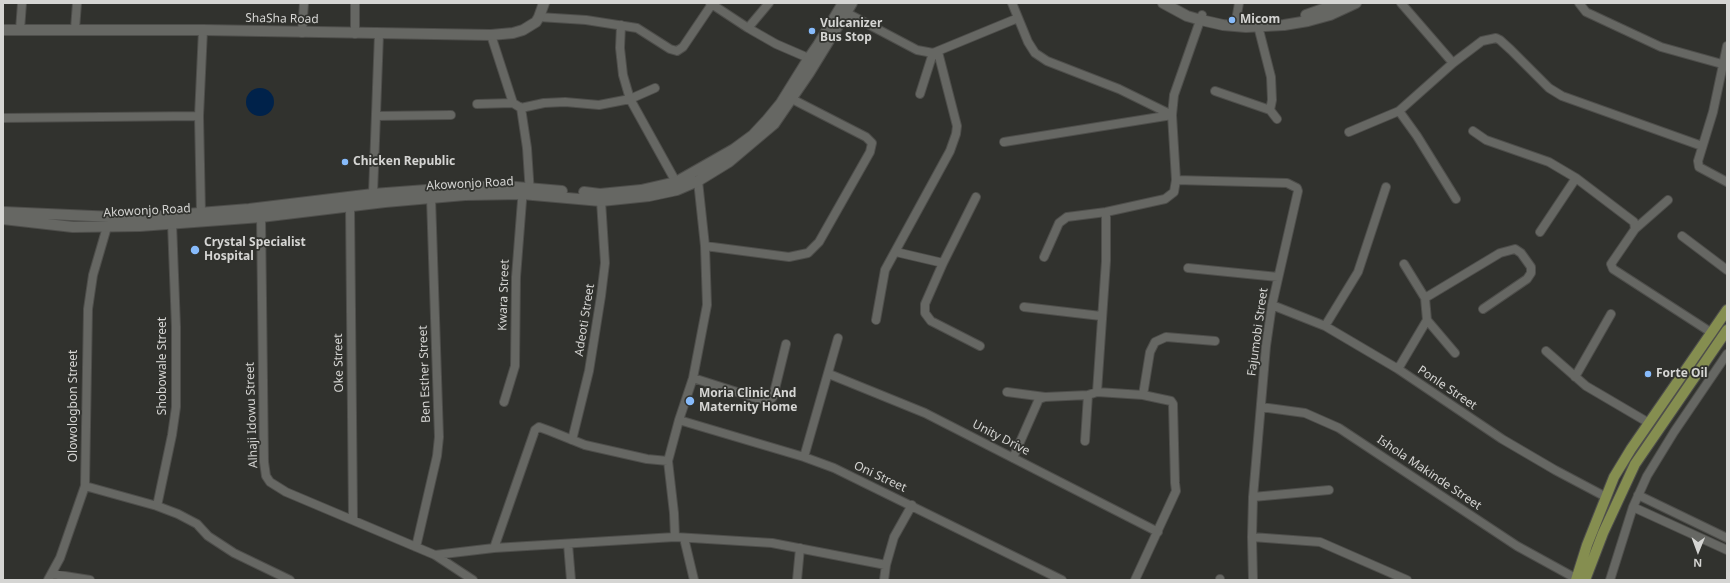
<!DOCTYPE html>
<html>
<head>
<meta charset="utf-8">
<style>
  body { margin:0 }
  #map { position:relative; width:1730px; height:583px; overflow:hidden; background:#31322e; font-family:"Noto Sans",sans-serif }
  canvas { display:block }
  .frame { position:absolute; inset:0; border:4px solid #d5d5d3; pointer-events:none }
  .north { position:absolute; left:1678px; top:531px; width:40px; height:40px; -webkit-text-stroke:3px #31322e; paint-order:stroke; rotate:181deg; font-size:11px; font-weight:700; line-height:16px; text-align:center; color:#d5d5d3 }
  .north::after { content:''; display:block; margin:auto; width:14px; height:18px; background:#d5d5d3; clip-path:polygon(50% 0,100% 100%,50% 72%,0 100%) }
</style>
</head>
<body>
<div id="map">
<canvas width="1730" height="583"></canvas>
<div class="frame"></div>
<div class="north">N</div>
</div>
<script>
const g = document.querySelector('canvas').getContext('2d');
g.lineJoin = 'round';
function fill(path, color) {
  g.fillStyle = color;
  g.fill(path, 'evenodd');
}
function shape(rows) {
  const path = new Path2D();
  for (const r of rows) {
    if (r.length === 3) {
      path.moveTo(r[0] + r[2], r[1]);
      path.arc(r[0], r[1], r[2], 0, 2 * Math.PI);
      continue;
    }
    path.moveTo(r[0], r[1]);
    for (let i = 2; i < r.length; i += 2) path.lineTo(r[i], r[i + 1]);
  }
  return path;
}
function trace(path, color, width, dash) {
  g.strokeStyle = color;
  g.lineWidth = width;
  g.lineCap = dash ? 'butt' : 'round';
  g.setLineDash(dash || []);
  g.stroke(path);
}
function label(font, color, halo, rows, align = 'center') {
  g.font = font + ' "Noto Sans",sans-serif';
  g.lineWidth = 3.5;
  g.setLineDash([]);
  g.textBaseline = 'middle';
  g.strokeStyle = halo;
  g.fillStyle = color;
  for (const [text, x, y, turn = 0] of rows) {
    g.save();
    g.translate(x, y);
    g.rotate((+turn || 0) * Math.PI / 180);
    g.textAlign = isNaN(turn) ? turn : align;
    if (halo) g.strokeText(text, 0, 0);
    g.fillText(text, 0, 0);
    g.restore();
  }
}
fill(shape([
  [260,102,14]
]), '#00224a');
const street = shape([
  [710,3,748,28,776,44,813,60],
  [1012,3,1028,42,1035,53,1047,61,1119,89,1172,115],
  [1401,3,1453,63],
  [1579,3,1586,12,1661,47,1722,64],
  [845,12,917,50,933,53,1018,18],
  [539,17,586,20,637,28,670,49,677,51,683,47,712,4],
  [621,25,620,48,623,75,630,99,676,182],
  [1235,26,1239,3],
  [1258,26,1271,77,1272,100,1270,110],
  [748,28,769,3],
  [75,29,77,3],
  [20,30,22,3],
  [302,33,304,3],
  [355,34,355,3],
  [491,35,513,103],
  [1727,46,1713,112,1698,161,1699,167,1727,182],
  [1215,91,1270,110,1277,119],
  [920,94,933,53],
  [477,104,513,103,521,108,544,103,565,102,599,105,630,99,655,88],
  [521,108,527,148,530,194],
  [1399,111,1417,136,1456,199],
  [376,116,451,115],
  [3,118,199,116],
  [1473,131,1486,140,1549,162,1576,178,1634,222,1635,229,1611,264,1613,269,1712,333],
  [1349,132,1399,111,1453,63,1482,41,1496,38,1500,40,1511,50,1549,88,1562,96,1702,146],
  [1004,142,1172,115],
  [1176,180,1287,183,1297,188,1298,191,1272,305,1266,346,1253,497,1252,537,1253,580],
  [373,194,379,34],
  [976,197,943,263,925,304,925,313,931,321,980,346],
  [350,206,353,519],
  [201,213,199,116,203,30],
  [261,217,264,462,266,476,270,482,286,492,435,555,473,580],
  [1635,229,1668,200],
  [1540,232,1576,178],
  [1682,236,1727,270],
  [705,246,789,257,808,253,819,242,870,152,872,143,866,137,792,99],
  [896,252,943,263],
  [1044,257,1059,223,1067,217,1106,212,1165,199,1174,192,1176,180,1172,115,1174,95,1202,15],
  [1404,264,1425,298,1427,320,1455,353],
  [1188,268,1278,277],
  [1425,298,1500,253,1515,249,1521,253,1531,267,1531,273,1527,279,1483,309],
  [1272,305,1325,326,1398,369,1502,439,1555,470,1606,497],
  [1024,307,1101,316],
  [876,320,885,270,950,151,956,134,957,126,938,52],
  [1325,326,1358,272,1386,187],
  [1546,351,1586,386,1649,423],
  [1398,369,1427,320],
  [829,374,925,413,1158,532],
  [1575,377,1611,314],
  [693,378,759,399,770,400,773,397,786,344],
  [1007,392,1045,397,1088,395,1097,392,1143,395,1171,401,1173,404,1175,483,1176,491,1135,580],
  [1097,392,1106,261,1106,212],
  [1143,395,1150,352,1155,342,1166,337,1215,341],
  [504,402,515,366,516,277,523,188],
  [1261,407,1305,413,1339,428,1517,546,1577,579],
  [679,420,804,457,834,468,1062,580],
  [572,440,589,371,601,296,605,263,601,201],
  [1085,441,1088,395],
  [804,457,838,338],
  [1013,458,1039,399,1045,397],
  [85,486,157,506,178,514,197,524,208,536,234,553,290,580],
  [1638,495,1727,538],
  [1253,497,1329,490],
  [157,506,172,435,176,407,176,327,172,223],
  [1633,507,1727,550],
  [675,537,674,513,668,461,679,420,693,378,707,305,705,246,698,181],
  [1252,537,1320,542,1407,580],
  [684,538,694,580],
  [568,544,571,580],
  [416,547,437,456,439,437,431,198],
  [494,548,535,430,539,427,550,431,585,445,647,459,668,461],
  [435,555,494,548,675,537,772,543,886,565],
  [52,574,90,580],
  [48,580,60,558,85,486,88,309,93,275,107,227],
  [797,580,800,548],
  [884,580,886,565,894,537,912,505],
  [1220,580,1220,579],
  [1610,580,1633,507,1647,476,1674,432,1727,354]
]);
const secondary = shape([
  [1163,3,1187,16,1201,20,1223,25,1246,27,1284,25,1308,21,1330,15,1356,3],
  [1306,15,1340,3],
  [3,30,203,30,491,35,513,33,523,30,536,22,539,17,544,3],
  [584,192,600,194,641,190,676,182,734,149,753,135,767,120,781,103,809,58,818,45,843,3],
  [3,212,137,218,249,209,373,194,453,188,504,186,562,191],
  [3,219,73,227,140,226,261,217,385,202,465,195,522,194,601,201,649,196,677,190,698,181,729,162,774,124,809,73,852,3]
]);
const primary = shape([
  [1576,580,1587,545,1614,477,1631,449,1727,310],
  [1585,580,1603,533,1635,464,1727,330]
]);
trace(street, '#4e4e4b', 10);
trace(secondary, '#4e4e4b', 12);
trace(primary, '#4e4e4b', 12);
trace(street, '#666763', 8);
trace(secondary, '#666763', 10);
trace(primary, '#858e50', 10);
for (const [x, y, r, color] of [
  [1232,20,4,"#87bbfb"],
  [812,31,4,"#87bbfb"],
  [345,162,4,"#87bbfb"],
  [195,250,5,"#87bbfb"],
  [1648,374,4,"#87bbfb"],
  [690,401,5,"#87bbfb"]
]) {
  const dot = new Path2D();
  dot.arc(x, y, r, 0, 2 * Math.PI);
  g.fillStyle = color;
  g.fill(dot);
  trace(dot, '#31322e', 1.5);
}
label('12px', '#d5d5d3', '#31322e', [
  ["ShaSha Road",282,19,1],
  ["Akowonjo Road",470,184,-3],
  ["Akowonjo Road",147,211,-3],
  ["Kwara Street",504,295,-88],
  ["Adeoti Street",585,320,-81],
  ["Fajumobi Street",1258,332,-82],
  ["Oke Street",339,363,-91],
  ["Shobowale Street",163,366,-90],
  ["Ben Esther Street",425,374,-92],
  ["Ponle Street",1447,388,34],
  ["Olowologbon Street",74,406,-90],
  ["Alhaji Idowu Street",252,415,-92],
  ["Unity Drive",1001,438,27],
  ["Ishola Makinde Street",1429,473,34],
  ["Oni Street",880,477,25]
]);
label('bold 12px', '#d5d5d3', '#31322e', [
  ["Micom",1240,20],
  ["Vulcanizer",820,24],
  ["Bus Stop",820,38],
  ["Chicken Republic",353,162],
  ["Crystal Specialist",204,243],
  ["Hospital",204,257],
  ["Forte Oil",1656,374],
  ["Moria Clinic And",699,394],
  ["Maternity Home",699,408]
], 'left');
</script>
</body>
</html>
